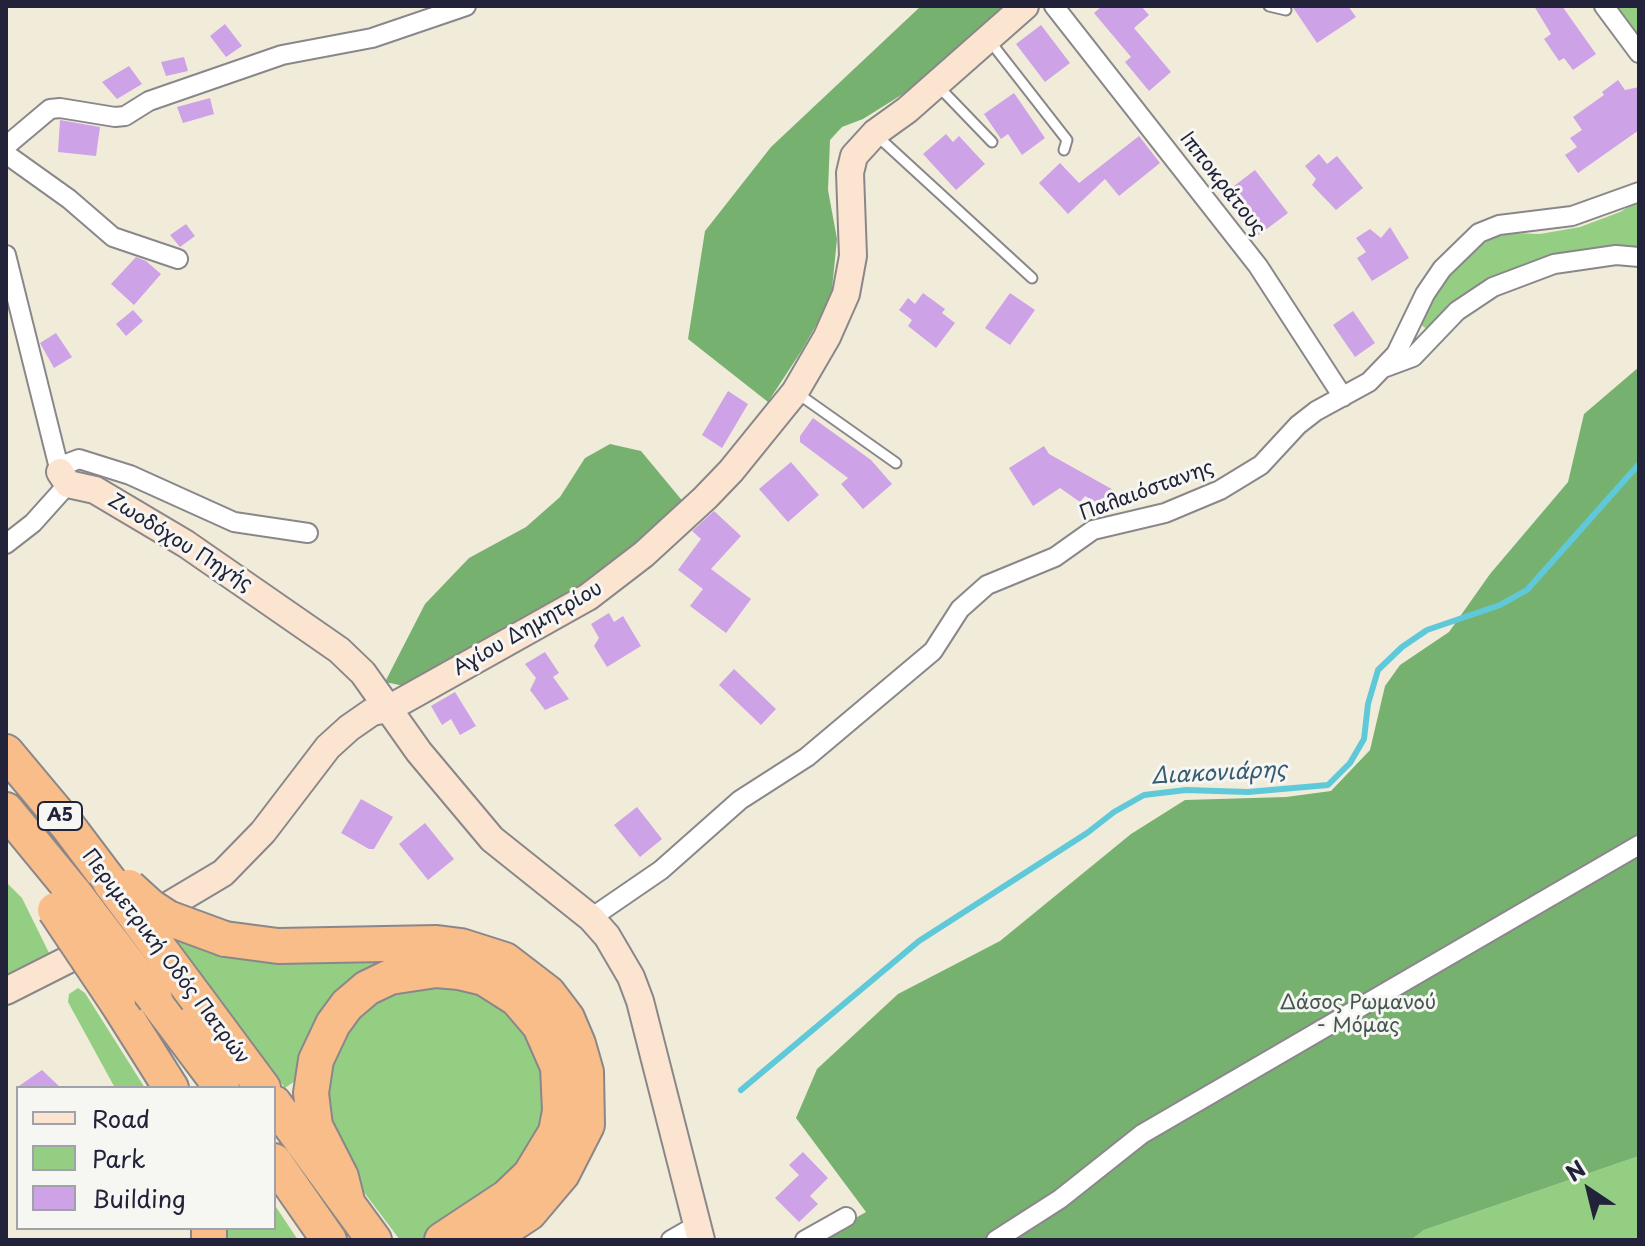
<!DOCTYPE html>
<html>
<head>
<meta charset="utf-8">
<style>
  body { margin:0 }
  #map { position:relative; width:1645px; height:1246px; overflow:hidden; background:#f1ecda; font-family:"Playpen Sans",sans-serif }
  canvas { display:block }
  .frame { position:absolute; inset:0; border:8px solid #22223b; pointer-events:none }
  .legend { position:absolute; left:16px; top:1086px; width:260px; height:144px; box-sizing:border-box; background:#f6f6f2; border:2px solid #a1a1a9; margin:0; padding:10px 14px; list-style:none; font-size:24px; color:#22223b }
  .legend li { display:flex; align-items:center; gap:16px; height:40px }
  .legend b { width:40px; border:2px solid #a1a1a9 }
  .north { position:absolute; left:1549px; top:1150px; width:80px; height:80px; -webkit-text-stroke:6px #f6f6f2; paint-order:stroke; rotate:325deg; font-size:22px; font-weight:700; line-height:32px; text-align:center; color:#22223b }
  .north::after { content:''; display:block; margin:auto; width:28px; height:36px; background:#22223b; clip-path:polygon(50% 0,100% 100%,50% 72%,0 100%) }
</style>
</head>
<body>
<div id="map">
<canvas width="1645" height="1246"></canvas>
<div class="frame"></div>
<ul class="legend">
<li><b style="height:10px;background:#fce5d0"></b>Road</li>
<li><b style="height:22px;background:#94ce82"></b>Park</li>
<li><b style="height:22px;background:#cda2e7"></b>Building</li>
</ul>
<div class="north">N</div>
</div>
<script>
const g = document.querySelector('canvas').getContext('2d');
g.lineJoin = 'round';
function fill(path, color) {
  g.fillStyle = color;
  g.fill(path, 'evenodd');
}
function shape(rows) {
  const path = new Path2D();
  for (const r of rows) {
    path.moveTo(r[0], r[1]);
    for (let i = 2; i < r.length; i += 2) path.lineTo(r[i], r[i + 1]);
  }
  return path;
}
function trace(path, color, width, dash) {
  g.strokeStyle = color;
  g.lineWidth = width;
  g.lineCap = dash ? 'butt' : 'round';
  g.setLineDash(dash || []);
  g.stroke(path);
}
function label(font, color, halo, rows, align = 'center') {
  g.font = font + ' "Playpen Sans",sans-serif';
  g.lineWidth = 6;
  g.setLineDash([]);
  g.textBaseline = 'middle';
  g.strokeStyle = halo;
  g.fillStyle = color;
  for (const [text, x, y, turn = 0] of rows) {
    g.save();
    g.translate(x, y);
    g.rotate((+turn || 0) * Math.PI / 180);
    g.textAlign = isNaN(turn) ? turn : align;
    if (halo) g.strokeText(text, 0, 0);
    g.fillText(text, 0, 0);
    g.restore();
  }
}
fill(shape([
  [1598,6,1639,6,1639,63],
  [1639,201,1639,251,1555,258,1434,322,1427,329,1421,325,1438,289,1476,249,1492,238,1512,233,1540,234,1580,227,1620,212],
  [6,882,22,898,53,961,6,983],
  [168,930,411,956,302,1056,295,1081,285,1088],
  [423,981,491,995,532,1034,548,1098,535,1152,471,1210,425,1240,400,1240,345,1167,322,1092,326,1064,366,1004],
  [78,988,85,993,145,1088,115,1088,68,1002,69,994],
  [1639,1156,1639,1240,1411,1240,1424,1230],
  [274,1204,298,1240,225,1240,225,1228,274,1228]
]), '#94ce82');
fill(shape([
  [921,6,1006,6,919,84,863,119,842,127,830,140,828,190,837,239,831,299,802,350,768,402,688,339,705,231,771,147],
  [1639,367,1639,1156,1424,1230,1411,1240,817,1240,866,1212,796,1118,817,1069,898,994,1000,941,1131,834,1185,800,1286,797,1331,791,1370,750,1385,686,1400,665,1449,632,1490,574,1568,482,1584,414],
  [610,444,641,451,685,504,605,575,409,687,385,682,425,604,469,558,526,527,560,497,585,458]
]), '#77b170');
trace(shape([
  [741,1090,919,941,1087,833,1114,812,1144,795,1186,790,1248,792,1328,785,1350,763,1364,739,1368,704,1378,670,1402,647,1427,630,1500,605,1527,590,1639,464]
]), '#5fc9d9', 6);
fill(shape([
  [1102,6,1141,6,1149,15,1134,28,1171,72,1149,91,1125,62,1131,57,1094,13],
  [1292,6,1348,6,1356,17,1317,43],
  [1534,6,1562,6,1596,54,1573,70,1564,58,1559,61,1544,39,1551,34],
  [225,24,242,46,226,57,210,36],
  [1041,25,1070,63,1045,82,1016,44],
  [184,57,188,71,166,76,161,62],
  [129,66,142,84,117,99,102,82],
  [1618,80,1625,90,1639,87,1639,130,1578,173,1565,155,1577,147,1570,138,1582,130,1573,117,1604,95,1602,92],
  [1014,93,1045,138,1022,155,1008,134,1001,139,984,114],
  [210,98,214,114,183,123,177,107],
  [60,120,100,127,96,156,58,152],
  [946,134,953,142,959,136,985,164,956,190,923,154],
  [1139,136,1160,163,1119,196,1105,179,1068,214,1039,183,1060,163,1079,183],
  [1319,154,1327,164,1337,156,1363,188,1336,210,1312,185,1316,179,1305,166],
  [1255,170,1288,213,1256,237,1240,216,1250,208,1234,186],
  [186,224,195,236,180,247,170,235],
  [1390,227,1409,258,1372,281,1357,258,1366,252,1356,238,1370,229,1381,238],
  [136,257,146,261,161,274,134,305,111,284],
  [923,293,945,309,942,313,955,323,936,348,908,326,912,320,899,310,908,298,915,304],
  [1010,293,1035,310,1010,345,985,328],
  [133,310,143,321,126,336,116,324],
  [1353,311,1375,343,1355,357,1333,325],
  [56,333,72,357,54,368,40,343],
  [728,391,748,404,722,448,702,435],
  [813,418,871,460,892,484,863,509,841,484,848,478,800,442,800,436],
  [1044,446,1049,454,1117,492,1107,508,1085,496,1080,502,1060,488,1033,506,1009,468],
  [791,462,819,495,788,522,759,489],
  [714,511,741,536,711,569,751,599,726,633,690,606,703,589,678,570,701,539,692,531],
  [609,613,614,622,623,616,641,646,607,667,594,646,599,638,591,624],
  [545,652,559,673,553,677,569,699,545,710,530,690,536,678,525,664],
  [734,669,776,709,761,725,719,685],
  [455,692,476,726,460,735,451,719,442,725,431,706],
  [361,799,393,817,374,849,369,849,341,833],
  [637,807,662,839,640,857,614,825],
  [425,823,454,859,428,880,399,844],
  [42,1070,61,1088,16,1088],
  [803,1152,828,1178,810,1196,818,1204,799,1222,775,1198,799,1175,789,1165]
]), '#cda2e7');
const lane = shape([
  [1269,6,1286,10],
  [989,40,1067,140,1064,150],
  [938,86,992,142],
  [875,134,1032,278],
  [797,393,896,463]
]);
const street = shape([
  [1054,6,1258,266,1343,397],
  [1604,6,1639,53],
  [6,146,50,109,60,108,115,117,125,116,149,101,282,55,372,38,466,6],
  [6,154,69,199,113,237,178,259],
  [6,255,60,472],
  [1386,367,1413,357,1457,311,1493,287,1554,264,1616,255,1639,257],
  [58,467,79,459,130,475,234,522,308,533],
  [6,544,33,523,68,484],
  [591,918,661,870,740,800,807,757,933,651,960,609,987,585,1055,557,1093,530,1165,513,1220,490,1261,465,1298,425,1316,411,1369,382,1396,354,1425,294,1442,269,1479,233,1499,225,1572,216,1639,192],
  [671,1240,697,1225],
  [805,1240,846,1217],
  [996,1240,1060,1199,1142,1134,1639,845]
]);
const secondary = shape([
  [60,472,68,484,95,490,186,544,339,650,363,673,419,752,492,839,591,918,607,936,631,977,640,1001,701,1240],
  [144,920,223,873,263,832,328,747,349,728,372,712,388,709,588,597,644,554,705,498,731,471,795,392,827,337,846,294,853,256,850,173,854,156,875,133,907,110,1025,6],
  [6,991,99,944]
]);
const highway = shape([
  [6,752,67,825,110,882],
  [6,810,75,894],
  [225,939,278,946,437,943,461,946,505,960,548,993,567,1018,578,1044,586,1072,587,1125,562,1174,529,1213,488,1240],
  [155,999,222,1088],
  [197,999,263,1088],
  [118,1004,171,1088],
  [274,1103,374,1240],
  [274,1161,329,1240],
  [347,1201,341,1177,315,1126,311,1093,316,1060,333,1024,347,1005,367,988,390,977,436,970,459,972,484,978,517,999,540,1026,558,1067,560,1111,556,1132,530,1175,507,1197,442,1240],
  [209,1240,209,1228]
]);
trace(lane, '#8a878a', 13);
trace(street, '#8a878a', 22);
trace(secondary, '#8a878a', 30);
trace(highway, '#8a878a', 38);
trace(lane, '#fff', 9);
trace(street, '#fff', 18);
trace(secondary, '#fce5d0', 26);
trace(highway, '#f8bd89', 34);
const highwayBridge = shape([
  [110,882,197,999],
  [129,887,151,907,168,918,225,939],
  [75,894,155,999],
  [55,910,118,1004]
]);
trace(highwayBridge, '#8a878a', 38, []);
trace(highwayBridge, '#f8bd89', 34);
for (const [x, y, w] of [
  [60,816,44]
]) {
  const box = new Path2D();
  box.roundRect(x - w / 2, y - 14, w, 28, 6);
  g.fillStyle = '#f6f6f2';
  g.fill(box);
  trace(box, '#22223b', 2);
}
label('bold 18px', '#22223b', null, [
  ["Α5",60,816]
]);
label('20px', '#22223b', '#f6f6f2', [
  ["Ιπποκράτους",1222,184,52],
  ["Παλαιόστανης",1147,491,-20],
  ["Ζωοδόχου Πηγής",180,543,32],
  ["Αγίου Δημητρίου",528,629,-30],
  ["Περιμετρική Οδός Πατρών",165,957,53]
]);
label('20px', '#445650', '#f6f6f2', [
  ["Δάσος Ρωμανού",1358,1003],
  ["- Μόμας",1358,1026]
]);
label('italic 22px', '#375c72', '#f6f6f2', [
  ["Διακονιάρης",1219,774,-3]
]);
</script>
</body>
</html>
